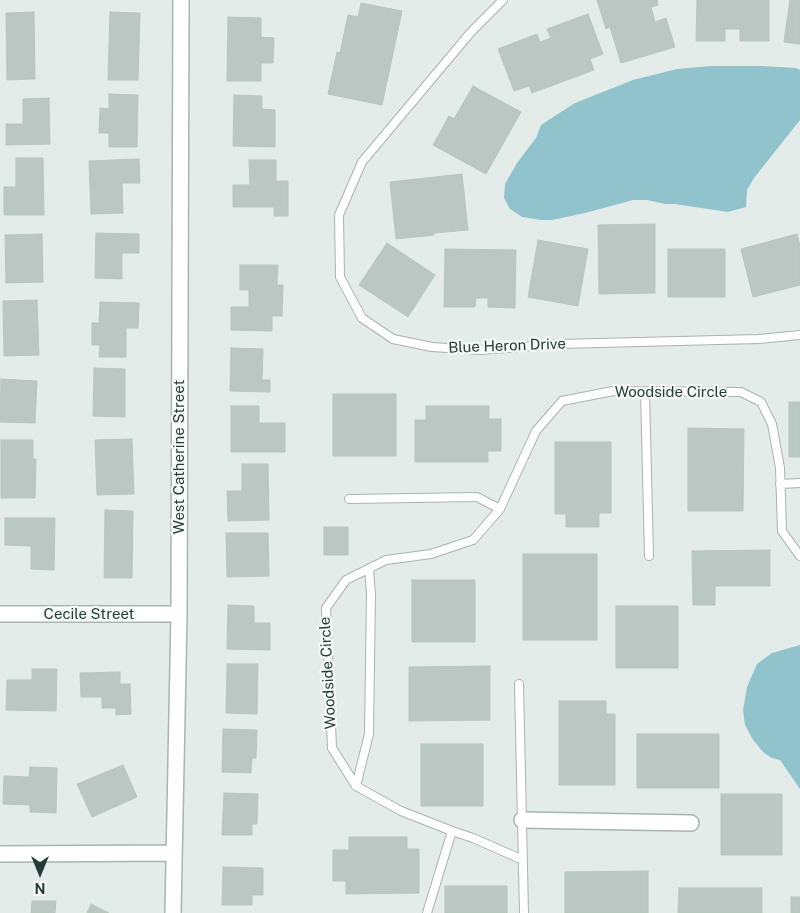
<!DOCTYPE html>
<html>
<head>
<meta charset="utf-8">
<style>
  body { margin:0 }
  #map { position:relative; width:800px; height:913px; overflow:hidden; background:#e4ece9; font-family:"Public Sans",sans-serif }
  canvas { display:block }
  .north { position:absolute; left:15px; top:848px; width:50px; height:50px; -webkit-text-stroke:4px #f4f9f7; paint-order:stroke; rotate:180deg; font-size:14px; font-weight:700; line-height:20px; text-align:center; color:#253c36 }
  .north::after { content:''; display:block; margin:auto; width:18px; height:22px; background:#253c36; clip-path:polygon(50% 0,100% 100%,50% 72%,0 100%) }
</style>
</head>
<body>
<div id="map">
<canvas width="800" height="913"></canvas>
<div class="north">N</div>
</div>
<script>
const g = document.querySelector('canvas').getContext('2d');
g.lineJoin = 'round';
function fill(path, color) {
  g.fillStyle = color;
  g.fill(path, 'evenodd');
}
function shape(rows) {
  const path = new Path2D();
  for (const r of rows) {
    path.moveTo(r[0], r[1]);
    for (let i = 2; i < r.length; i += 2) path.lineTo(r[i], r[i + 1]);
  }
  return path;
}
function trace(path, color, width, dash) {
  g.strokeStyle = color;
  g.lineWidth = width;
  g.lineCap = dash ? 'butt' : 'round';
  g.setLineDash(dash || []);
  g.stroke(path);
}
function label(font, color, halo, rows, align = 'center') {
  g.font = font + ' "Public Sans",sans-serif';
  g.lineWidth = 4.5;
  g.setLineDash([]);
  g.textBaseline = 'middle';
  g.strokeStyle = halo;
  g.fillStyle = color;
  for (const [text, x, y, turn = 0] of rows) {
    g.save();
    g.translate(x, y);
    g.rotate((+turn || 0) * Math.PI / 180);
    g.textAlign = isNaN(turn) ? turn : align;
    if (halo) g.strokeText(text, 0, 0);
    g.fillText(text, 0, 0);
    g.restore();
  }
}
fill(shape([
  [711,66,762,66,796,68,800,70,800,120,754,178,747,190,746,207,728,212,675,204,665,204,647,200,633,200,585,213,552,220,541,220,522,217,510,209,504,198,505,184,517,163,536,138,541,125,575,103,633,80,677,69],
  [800,645,800,789,780,760,772,758,764,753,753,740,745,725,743,710,747,687,757,664,772,653]
]), '#91c3cc');
const building = shape([
  [597,0,657,0,658,5,651,7,655,22,666,18,675,47,621,63,610,27,606,29,597,0],
  [697,0,769,0,769,41,740,41,740,29,725,29,725,41,696,41,697,0],
  [790,0,800,0,800,44,784,42,790,0],
  [361,3,402,11,382,105,328,94,337,52,340,53,348,15,358,17,361,3],
  [34,12,35,79,7,80,6,13,34,12],
  [110,12,140,13,138,80,108,80,110,12],
  [588,14,603,54,590,59,594,70,532,93,529,86,514,91,498,49,537,34,540,42,551,38,547,29,588,14],
  [228,17,261,18,261,37,274,38,273,63,261,63,261,81,227,81,228,17],
  [473,86,521,112,486,174,433,145,449,116,454,119,473,86],
  [109,94,138,95,137,147,109,147,109,133,99,133,100,108,109,109,109,94],
  [234,95,262,96,262,109,275,110,275,147,233,146,234,95],
  [49,98,50,144,6,145,6,124,23,124,23,99,49,98],
  [16,158,43,158,44,215,4,215,4,187,16,187,16,158],
  [139,159,140,183,122,183,123,213,91,214,89,161,139,159],
  [249,160,276,160,276,181,288,181,288,216,274,216,274,207,233,207,233,185,250,185,249,160],
  [462,174,468,230,434,233,434,235,396,239,390,182,462,174],
  [655,224,655,293,599,294,598,225,655,224],
  [96,233,139,234,139,253,122,253,122,279,95,278,96,233],
  [42,234,43,282,6,283,5,235,42,234],
  [797,234,800,246,800,285,753,297,741,249,797,234],
  [538,240,588,249,578,306,528,297,538,240],
  [387,243,435,275,408,317,359,285,387,243],
  [445,249,516,250,515,308,488,307,488,298,476,298,475,307,444,307,445,249],
  [668,249,725,249,725,297,668,297,668,249],
  [240,265,278,265,277,285,283,285,282,316,272,316,272,331,231,330,231,307,249,307,249,290,240,290,240,265],
  [37,300,39,355,4,356,3,301,37,300],
  [100,302,139,303,138,328,126,328,126,357,99,357,100,345,92,345,92,323,99,323,100,302],
  [231,348,263,349,262,380,270,380,270,392,230,391,231,348],
  [94,368,125,369,125,417,93,416,94,368],
  [1,379,37,381,35,423,0,422,1,379],
  [333,394,396,394,396,456,333,456,333,394],
  [789,402,800,402,800,457,789,457,789,402],
  [231,406,259,406,259,423,285,423,285,452,231,452,231,406],
  [426,406,489,406,489,419,501,419,501,451,488,451,488,462,415,462,415,420,426,420,426,406],
  [688,428,744,429,743,511,688,511,688,428],
  [132,439,134,494,97,495,95,440,132,439],
  [1,440,33,440,33,459,36,459,35,498,1,498,1,440],
  [555,442,611,442,611,513,599,513,599,527,566,527,566,514,555,514,555,442],
  [242,464,268,464,269,520,228,521,227,491,242,491,242,464],
  [105,510,133,511,132,578,104,578,105,510],
  [5,518,55,518,54,570,31,569,31,546,5,545,5,518],
  [324,527,348,527,348,555,324,555,324,527],
  [226,533,268,533,269,576,227,577,226,533],
  [770,550,770,586,715,586,715,605,693,605,692,551,770,550],
  [523,554,597,554,597,640,523,640,523,554],
  [412,580,475,580,475,642,412,642,412,580],
  [228,605,254,606,254,623,270,623,270,650,227,649,228,605],
  [616,606,678,606,678,668,616,668,616,606],
  [227,664,258,664,257,714,226,713,227,664],
  [490,666,490,720,409,721,409,667,490,666],
  [32,669,57,669,56,711,6,710,7,680,32,680,32,669],
  [120,672,120,684,130,684,131,714,116,715,116,708,102,708,102,697,81,697,80,673,120,672],
  [559,701,606,701,606,714,615,714,615,785,559,785,559,701],
  [223,729,257,730,256,758,252,758,251,773,222,772,223,729],
  [637,734,719,734,719,788,637,788,637,734],
  [421,744,483,744,483,806,421,806,421,744],
  [123,765,137,797,92,817,77,784,123,765],
  [30,767,57,768,56,813,30,812,30,805,3,804,4,776,29,777,30,767],
  [224,793,258,794,257,824,252,824,252,835,222,835,224,793],
  [721,794,782,794,782,855,721,855,721,794],
  [349,837,407,837,407,849,419,849,419,893,346,894,346,881,333,881,333,850,349,850,349,837],
  [223,867,263,868,263,895,252,895,252,905,222,905,223,867],
  [648,871,648,913,565,913,565,872,648,871],
  [445,886,507,886,507,913,445,913,445,886],
  [679,888,762,888,762,913,678,913,679,888],
  [791,897,800,897,800,913,791,913,791,897],
  [32,901,56,901,55,913,31,913,32,901],
  [91,904,109,913,87,913,91,904]
]);
fill(building, '#bac7c2');
trace(building, '#b7c5bf', 1);
const lane = shape([
  [503,0,471,32,362,162,339,215,340,277,362,318,393,339,432,347,480,350,559,344,759,339,800,335],
  [645,392,649,556],
  [780,484,800,483],
  [349,499,477,497,500,509],
  [519,684,524,913],
  [356,786,369,734,371,594,369,569],
  [452,831,473,838,523,860],
  [427,913,452,831,401,811,356,786,332,748,326,608,346,580,386,560,431,554,473,540,500,509,536,431,562,401,613,391,741,392,761,402,772,424,780,468,782,531,800,556]
]);
const street = shape([
  [0,614,179,614],
  [522,820,691,823],
  [0,854,174,853],
  [173,913,179,614,181,0]
]);
trace(lane, '#a7b4b0', 10);
trace(street, '#a7b4b0', 18);
trace(lane, '#fff', 8);
trace(street, '#fff', 15);
label('15px', '#253c36', '#f4f9f7', [
  ["Blue Heron Drive",507,346,-2],
  ["Woodside Circle",671,392],
  ["West Catherine Street",179,457,-90],
  ["Cecile Street",89,614],
  ["Woodside Circle",328,673,-93]
]);
</script>
</body>
</html>
